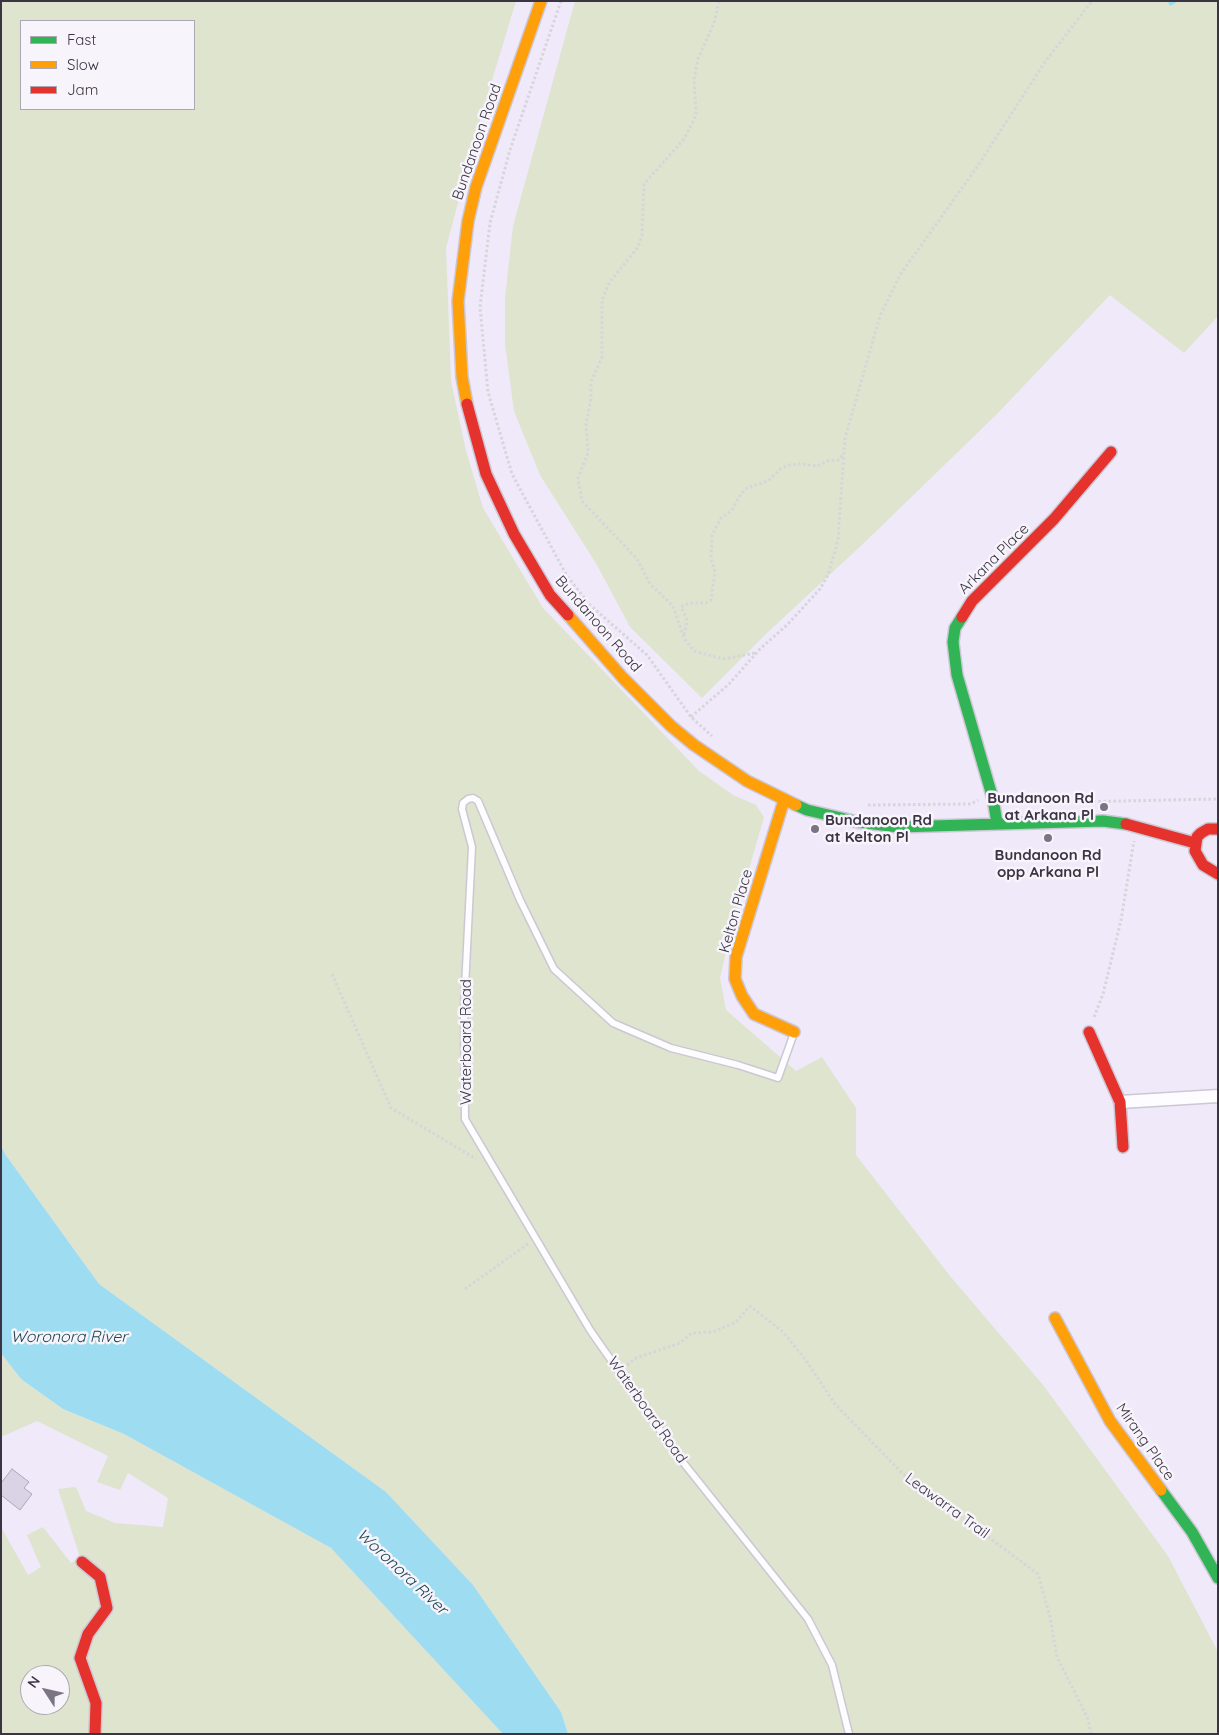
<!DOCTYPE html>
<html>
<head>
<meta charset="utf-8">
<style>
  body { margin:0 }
  #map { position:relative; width:1219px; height:1735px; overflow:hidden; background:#efe9f9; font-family:Quicksand,sans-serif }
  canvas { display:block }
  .frame { position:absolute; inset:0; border:2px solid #3b3543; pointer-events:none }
  .legend { position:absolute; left:20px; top:20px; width:175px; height:90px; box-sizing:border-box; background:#f7f4fb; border:1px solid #aca8b1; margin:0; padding:6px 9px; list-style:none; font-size:15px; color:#3b3543 }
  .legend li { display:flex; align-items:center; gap:10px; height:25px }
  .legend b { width:25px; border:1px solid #aca8b1 }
  .north { position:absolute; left:20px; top:1665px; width:50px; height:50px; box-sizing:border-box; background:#f7f4fb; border:1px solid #aca8b1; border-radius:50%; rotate:305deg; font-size:14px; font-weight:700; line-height:20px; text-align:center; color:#3b3543 }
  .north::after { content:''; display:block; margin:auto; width:18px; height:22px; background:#7a7483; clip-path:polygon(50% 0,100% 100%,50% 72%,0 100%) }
</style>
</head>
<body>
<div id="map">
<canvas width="1219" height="1735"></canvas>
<div class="frame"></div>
<ul class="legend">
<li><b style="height:6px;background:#30b455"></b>Fast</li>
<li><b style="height:6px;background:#ff9f0a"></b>Slow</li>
<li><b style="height:6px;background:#e5322d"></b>Jam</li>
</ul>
<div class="north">N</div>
</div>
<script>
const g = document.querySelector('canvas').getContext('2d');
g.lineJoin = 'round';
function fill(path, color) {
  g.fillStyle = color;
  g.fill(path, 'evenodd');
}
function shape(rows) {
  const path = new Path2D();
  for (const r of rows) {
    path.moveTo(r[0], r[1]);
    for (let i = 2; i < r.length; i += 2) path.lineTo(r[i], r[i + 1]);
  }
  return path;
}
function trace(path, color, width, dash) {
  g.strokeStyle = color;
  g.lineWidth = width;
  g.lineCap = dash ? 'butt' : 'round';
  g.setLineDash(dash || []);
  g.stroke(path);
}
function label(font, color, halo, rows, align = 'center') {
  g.font = font + ' Quicksand,sans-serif';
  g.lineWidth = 5;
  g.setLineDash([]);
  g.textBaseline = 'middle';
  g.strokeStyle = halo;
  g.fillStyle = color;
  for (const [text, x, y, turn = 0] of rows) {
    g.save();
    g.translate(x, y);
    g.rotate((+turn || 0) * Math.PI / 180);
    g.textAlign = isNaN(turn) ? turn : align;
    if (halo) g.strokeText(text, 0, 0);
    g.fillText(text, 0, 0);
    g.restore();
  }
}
fill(shape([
  [1,1,516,1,480,120,446,248,451,381,466,451,483,508,543,608,699,771,733,795,756,805,764,817,730,935,720,978,726,1010,796,1071,822,1057,856,1108,856,1155,950,1276,1043,1385,1168,1556,1218,1652,1218,1734,568,1734,561,1712,473,1585,386,1492,99,1284,5,1154,1,1146],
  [21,21,194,21,194,109,21,109],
  [575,1,1218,1,1218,316,1184,353,1110,295,997,414,866,541,768,632,702,698,630,627,597,565,540,475,514,411,505,344,505,298,513,226],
  [1,1353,21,1379,63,1409,124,1434,331,1548,503,1734,1,1734,1,1527,28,1575,41,1567,27,1535,43,1527,71,1563,80,1557,58,1489,76,1487,86,1511,115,1523,163,1527,168,1498,128,1473,120,1490,97,1482,108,1456,37,1421,1,1437],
  [30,1675,60,1675,60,1705,30,1705]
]), '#dee4cd');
fill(shape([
  [1,1146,5,1154,99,1284,386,1492,473,1585,561,1712,568,1734,503,1734,331,1548,124,1434,63,1409,21,1379,1,1353]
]), '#9ddcf1');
trace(shape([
  [1171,3,1174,1]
]), '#9ddcf1', 5);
const building = shape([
  [12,1469,29,1482,24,1488,32,1494,20,1510,1,1495,1,1483,12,1469]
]);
fill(building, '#dad2e5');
trace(building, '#aca7b4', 1);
const lane = shape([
  [794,1033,778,1078,738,1065,671,1048,613,1023,554,969,520,900,478,801,473,798,468,799,463,803,462,809,472,847,464,1008,465,1119,590,1330,678,1456,808,1619,832,1665,849,1734]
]);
const street = shape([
  [1120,1102,1218,1096]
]);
const fast = shape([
  [962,617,955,628,953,642,957,675,993,799,997,823],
  [796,805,807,810,858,822,898,827,1103,821,1126,824],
  [1161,1490,1192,1532,1218,1578]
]);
const slow = shape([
  [467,404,462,377,458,301,468,221,476,187,541,1],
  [568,615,623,678,671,726,694,745,747,781,796,805],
  [784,800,736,957,735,979,742,996,754,1014,794,1032],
  [1055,1318,1110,1421,1161,1490]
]);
const jam = shape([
  [467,404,486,474,514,534,550,595,568,615],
  [962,617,972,601,1054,519,1111,452],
  [1126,824,1195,843],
  [1218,829,1208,829,1201,833,1197,837,1195,851,1203,865,1218,874],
  [1089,1032,1120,1102,1123,1147],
  [82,1562,100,1577,107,1608,88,1634,80,1658,96,1703,95,1734]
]);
trace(lane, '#ccc7d4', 9);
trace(street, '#ccc7d4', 15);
trace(fast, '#ccc7d4', 14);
trace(slow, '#ccc7d4', 14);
trace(jam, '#ccc7d4', 14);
trace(shape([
  [561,1,510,150,490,223,480,307,488,392,512,474,567,576,590,605,647,655,691,717,712,736],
  [719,1,714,23,698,59,694,79,696,114,694,120,684,139,644,184,642,235,638,247,609,283,602,300,602,357,591,382,591,399,586,424,588,453,578,478,582,501,637,559,650,584,673,606,684,638,694,651,723,659,755,653],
  [684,635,687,620,681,607,689,603,706,603,711,600,715,572,711,558,712,535,721,518,732,510,741,494,747,488,768,481,780,469,789,465,801,464,817,466,827,461,838,460,844,454],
  [691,717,729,684,760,649,787,625,820,589,828,575,838,540,845,438,880,316,900,275,977,167,1045,62,1092,1],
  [1009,799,1024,803,1218,799],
  [868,805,971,804,978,800],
  [332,974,391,1108,476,1159],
  [1094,1017,1103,994,1121,920,1134,841],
  [465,1289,529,1243],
  [627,1365,636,1358,680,1343,692,1333,713,1332,736,1322,750,1306,783,1332,805,1359,835,1404,902,1473,1038,1574,1050,1617,1057,1657,1088,1719,1091,1734]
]), '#d7d5da', 3, [2.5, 2.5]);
trace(lane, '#fdfcfe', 6);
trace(street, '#fdfcfe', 12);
trace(fast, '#30b455', 11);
trace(slow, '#ff9f0a', 11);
trace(jam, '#e5322d', 11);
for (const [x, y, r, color] of [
  [1104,807,5,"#7a7483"],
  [815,829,5,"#7a7483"],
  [1048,838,5,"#7a7483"]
]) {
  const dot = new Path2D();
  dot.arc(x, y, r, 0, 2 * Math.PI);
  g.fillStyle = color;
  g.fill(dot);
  trace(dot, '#f7f4fb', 2);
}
label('15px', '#3b3543', '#f7f4fb', [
  ["Bundanoon Road",477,142,-71],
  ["Arkana Place",994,559,-45],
  ["Bundanoon Road",598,624,49],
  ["Kelton Place",736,911,-74],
  ["Waterboard Road",466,1042,-90],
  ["Waterboard Road",647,1410,55],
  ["Mirang Place",1145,1442,55],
  ["Leawarra Trail",947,1506,36]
]);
label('bold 15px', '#3b3543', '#f7f4fb', [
  ["Bundanoon Rd",1094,798],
  ["at Arkana Pl",1094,815],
  ["Bundanoon Rd",825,820,"left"],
  ["at Kelton Pl",825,837,"left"],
  ["Bundanoon Rd",1048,855,"center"],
  ["opp Arkana Pl",1048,872,"center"]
], 'right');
label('italic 16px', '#1c4650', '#f7f4fb', [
  ["Woronora River",69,1337],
  ["Woronora River",402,1572,43]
]);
</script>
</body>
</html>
